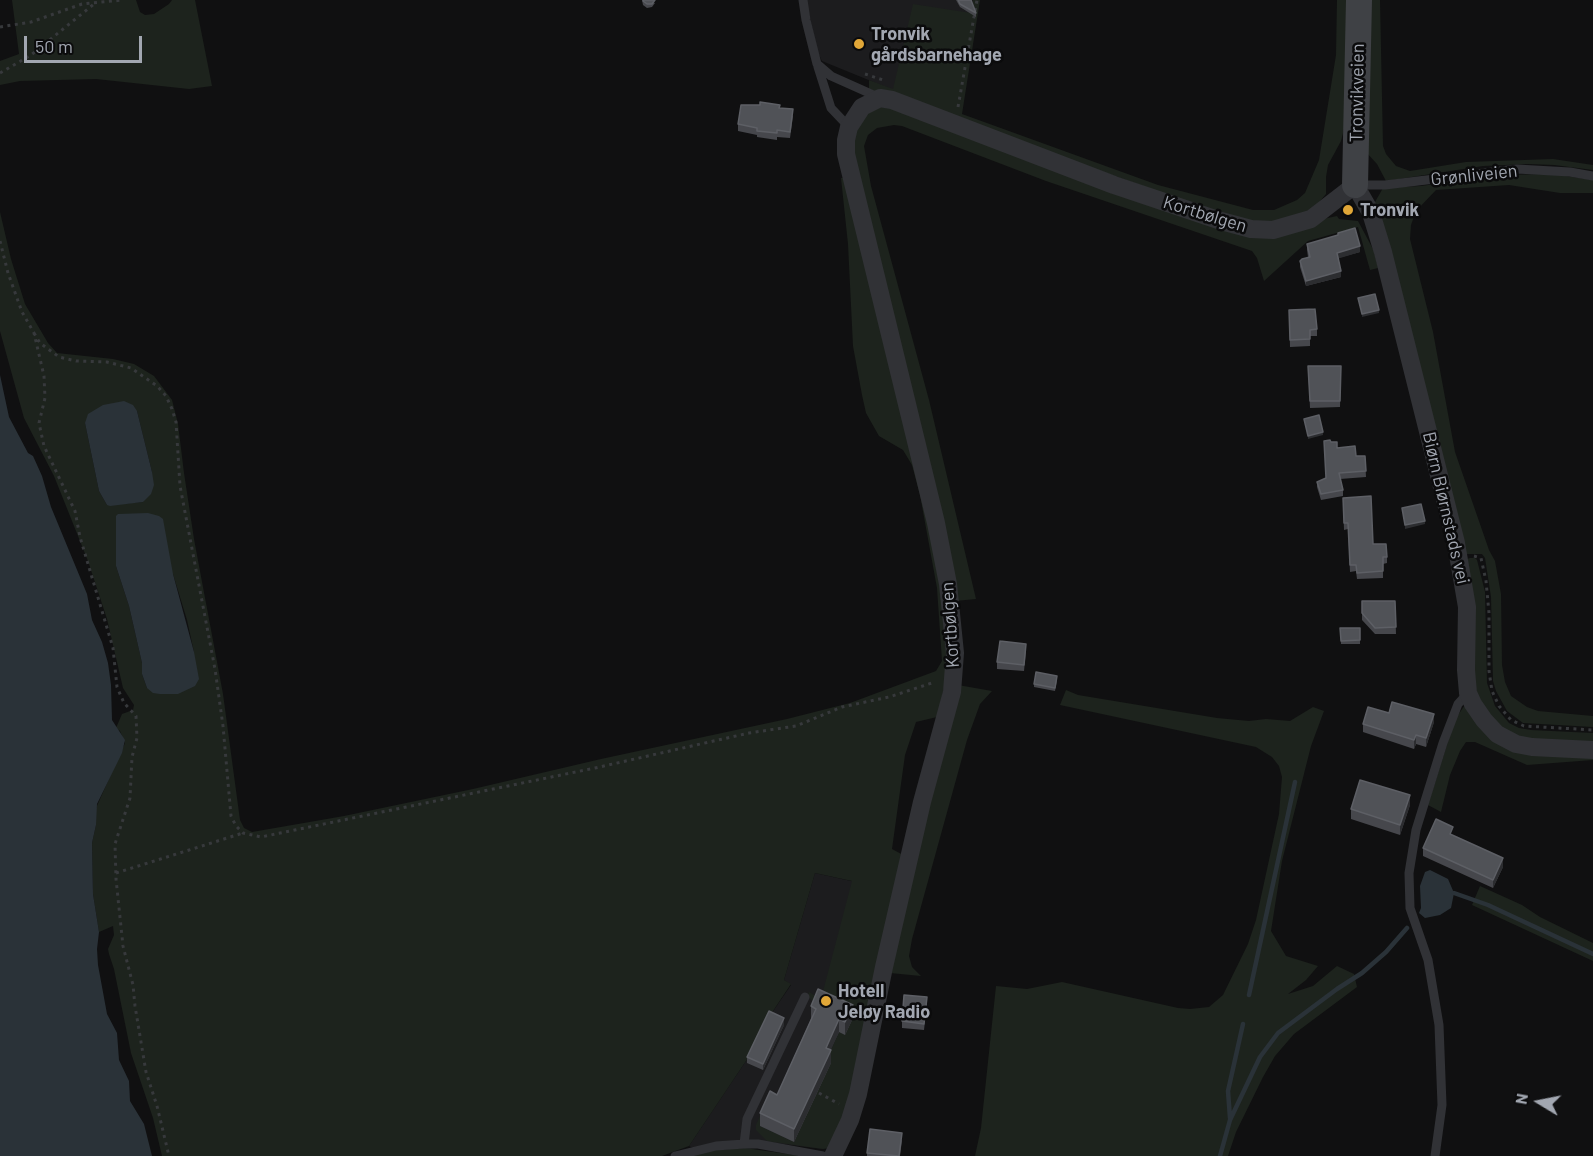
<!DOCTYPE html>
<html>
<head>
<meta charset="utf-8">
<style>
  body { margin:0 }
  #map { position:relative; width:1593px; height:1156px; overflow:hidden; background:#101011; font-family:Barlow,sans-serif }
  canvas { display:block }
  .north { position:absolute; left:1509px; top:1072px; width:60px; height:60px; -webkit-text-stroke:4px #0b0b0c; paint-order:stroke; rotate:280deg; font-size:16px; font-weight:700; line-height:24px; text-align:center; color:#a2a7b1 }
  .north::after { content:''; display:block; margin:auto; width:21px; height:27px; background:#a2a7b1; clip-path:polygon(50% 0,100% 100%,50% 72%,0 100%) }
  .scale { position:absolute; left:24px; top:36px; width:118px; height:27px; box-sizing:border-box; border:3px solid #a2a7b1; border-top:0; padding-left:8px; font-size:18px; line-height:21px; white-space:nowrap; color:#a2a7b1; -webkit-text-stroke:4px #0b0b0c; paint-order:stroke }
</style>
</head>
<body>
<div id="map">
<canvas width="1593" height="1156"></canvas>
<div class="north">N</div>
<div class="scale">50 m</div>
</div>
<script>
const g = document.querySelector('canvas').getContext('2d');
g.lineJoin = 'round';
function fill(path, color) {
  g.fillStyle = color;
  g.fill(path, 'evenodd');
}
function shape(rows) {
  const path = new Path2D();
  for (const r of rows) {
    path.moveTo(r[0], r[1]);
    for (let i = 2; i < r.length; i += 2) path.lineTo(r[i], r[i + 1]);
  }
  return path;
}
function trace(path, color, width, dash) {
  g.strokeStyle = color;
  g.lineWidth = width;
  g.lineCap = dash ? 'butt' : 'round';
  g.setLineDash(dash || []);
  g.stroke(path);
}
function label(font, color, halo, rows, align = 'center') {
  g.font = font + ' Barlow,sans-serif';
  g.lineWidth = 5;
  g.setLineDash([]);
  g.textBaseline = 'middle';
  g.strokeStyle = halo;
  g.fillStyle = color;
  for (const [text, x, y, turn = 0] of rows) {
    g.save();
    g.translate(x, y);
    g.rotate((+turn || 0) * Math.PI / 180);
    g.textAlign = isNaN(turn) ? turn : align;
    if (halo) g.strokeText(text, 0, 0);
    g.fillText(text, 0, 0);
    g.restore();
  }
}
fill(shape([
  [806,0,973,0,971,13,893,90,822,61,818,53],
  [880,872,823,1149,751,1140,693,1148,689,1146,752,1052,769,1017,791,985,784,980,815,873,851,881]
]), '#1c1c1e');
fill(shape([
  [12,0,136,0,140,12,145,15,154,14,169,4,172,0,195,0,212,86,189,89,96,79,20,81,0,85,0,61,19,54],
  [973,0,980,0,962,114,1158,185,1253,210,1274,210,1297,200,1305,193,1319,160,1336,55,1337,0,1348,0,1344,129,1341,141,1328,165,1326,177,1326,194,1309,214,1256,226,869,89,869,80,893,89,913,4,971,13],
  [1365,0,1380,0,1383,146,1386,154,1396,166,1410,171,1466,162,1553,159,1593,165,1593,170,1554,165,1528,164,1483,166,1386,181,1377,164,1365,151],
  [882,105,1219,225,1323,219,1337,216,1339,219,1358,221,1374,251,1378,268,1370,270,1358,227,1308,241,1264,281,1257,258,1252,251,1046,181,902,126,894,125,877,128,868,135,864,146,871,186,929,400,976,599,955,601,850,140,863,114],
  [1552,174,1593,180,1593,193,1560,193,1509,185,1436,190,1416,211,1411,225,1410,239,1433,332,1455,452,1489,550,1495,561,1501,594,1502,665,1505,682,1511,696,1527,707,1538,711,1593,716,1593,727,1523,723,1507,711,1496,691,1493,681,1491,597,1485,558,1482,554,1462,554,1375,208,1375,202,1383,188,1421,186,1498,175],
  [841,178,846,178,932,523,950,663,937,717,916,722,905,755,892,849,905,856,852,1104,830,1148,823,1149,767,1141,756,1130,756,1125,766,1103,760,1126,794,1142,830,1064,826,1061,839,1032,845,1035,808,996,809,992,821,999,852,881,815,873,784,980,791,984,769,1017,752,1052,689,1146,662,1156,162,1156,153,1118,131,1053,114,969,109,954,108,949,114,935,113,926,99,932,93,894,92,843,96,825,96,808,125,743,120,731,116,728,122,714,133,710,134,705,123,688,107,619,88,561,54,476,24,418,0,331,0,212,11,259,25,304,48,343,57,353,113,359,134,364,154,376,172,400,178,424,184,473,194,539,223,694,240,820,244,828,252,832,344,816,473,789,601,759,787,719,850,703,936,671,942,661,937,588,920,495,912,465,903,450,879,436,866,413,862,395,853,346,848,244],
  [137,411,152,472,143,502,107,505,99,491,85,423],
  [116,566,173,574,187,620,194,652,147,688,142,674,142,663,129,606],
  [1470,558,1475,558,1477,560,1485,592,1487,683,1495,706,1509,723,1519,728,1531,730,1593,733,1593,745,1529,742,1504,731,1477,699,1464,560],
  [958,685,992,691,980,704,967,740,912,939,909,956,912,967,921,976,890,973],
  [1066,690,1078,695,1217,718,1249,721,1266,719,1290,721,1313,707,1324,711,1311,746,1282,861,1271,931,1286,956,1318,966,1306,980,1288,994,1313,986,1337,966,1354,974,1357,987,1294,1034,1275,1056,1263,1077,1236,1132,1228,1156,975,1156,981,1128,996,986,1027,989,1062,982,1178,1008,1190,1009,1209,1007,1223,995,1248,944,1256,920,1279,814,1282,777,1279,766,1272,757,1256,747,1060,705],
  [1465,705,1496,739,1593,755,1593,760,1527,765,1475,742,1466,742,1460,751,1450,775,1441,812,1428,805,1455,719],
  [1480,886,1522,905,1540,917,1593,943,1593,961,1472,905],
  [745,1148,802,1156,687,1156,715,1150]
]), '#1d231d');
fill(shape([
  [0,375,9,417,28,453,33,456,42,476,51,507,87,594,92,620,102,642,108,663,111,685,112,720,125,740,122,753,97,804,96,825,92,843,93,894,99,932,97,949,98,965,107,1014,117,1033,119,1060,129,1081,130,1101,144,1124,152,1156,0,1156],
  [124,401,133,405,137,411,152,472,154,485,151,494,143,502,110,506,107,505,99,491,85,423,88,414,103,405],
  [148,513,159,516,163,519,173,574,194,652,199,679,195,686,178,694,160,694,153,693,147,688,142,674,142,663,129,606,116,566,116,516,118,514],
  [1430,870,1448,879,1454,893,1451,908,1440,915,1425,918,1419,913,1421,908,1420,886,1425,872]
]), '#2a3238');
trace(shape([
  [1454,893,1488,905,1593,954],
  [1249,995,1295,782],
  [1230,1118,1228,1091,1243,1024],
  [1220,1156,1230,1120,1260,1057,1278,1033,1337,989,1362,973,1386,952,1407,928]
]), '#2a3238', 4.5);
trace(shape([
  [0,27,31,22,82,4,123,0],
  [0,73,31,55,94,4],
  [865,74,886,81],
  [958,107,977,0],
  [0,241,8,273,22,312,34,333,44,376,45,398,39,423,44,446,75,511,80,537,113,648,117,687,124,703,136,716,137,738,132,757,130,798,115,844,116,879,123,946,133,985,135,1006,146,1072,157,1106,169,1156],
  [34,333,40,343,59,357,76,361,107,362,131,368,157,386,166,396,172,409,176,422,180,486,215,669,223,726,231,816,236,826,243,833,261,837,595,768,749,733,796,726,842,707,889,697,935,682],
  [1474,556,1481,558,1486,581,1489,613,1489,671,1492,691,1499,706,1511,720,1524,726,1593,730],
  [116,873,243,833],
  [819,1093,839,1104]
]), '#37393c', 3, [3, 4.5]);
trace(shape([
  [803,0,806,20,817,64,831,76,878,97],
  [818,67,831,108,849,127],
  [1358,185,1385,185,1517,169,1570,172,1593,176],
  [744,1144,747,1119,805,997],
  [675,1156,716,1146,744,1144,758,1144,823,1156],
  [1435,1156,1442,1105,1439,1025,1428,960,1410,908,1409,873,1416,830,1443,743,1458,704,1468,693]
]), '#313236', 9);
trace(shape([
  [833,1156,850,1120,858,1094,884,967,922,802,952,692,955,653,948,584,936,523,846,154,846,140,849,127,862,107,880,98,892,100,1114,185,1221,221,1251,229,1273,230,1311,219,1355,185,1371,213,1383,252,1456,543,1467,607,1466,670,1468,693,1473,704,1484,720,1497,734,1516,744,1532,747,1593,750]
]), '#313236', 18);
trace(shape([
  [1355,185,1359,0]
]), '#3f4145', 26);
fill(shape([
  [642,0,655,3,652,7,647,8,643,5],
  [956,0,971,0,976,13,976,17,960,7],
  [780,108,793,116,790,138,777,137,777,140,757,137,757,135,738,131,738,124],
  [1338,233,1360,252,1338,258,1341,277,1306,286,1300,267,1300,261,1308,257,1307,250,1307,244,1338,236],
  [1289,310,1317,329,1317,336,1310,336,1310,346,1290,347],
  [1308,366,1341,366,1340,407,1310,408],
  [1331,442,1337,448,1356,456,1365,456,1366,477,1340,479,1343,490,1343,496,1321,500,1317,487,1317,482,1326,478],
  [1343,498,1373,544,1387,557,1387,563,1383,564,1383,578,1357,579,1356,571,1350,572,1348,529,1344,530],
  [1362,601,1395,601,1396,634,1375,634,1362,620],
  [1340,628,1360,628,1360,644,1341,644],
  [1026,650,1024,671,997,669,997,662],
  [1057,680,1055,691,1034,687,1034,684],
  [1389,713,1434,722,1426,747,1416,744,1414,749,1363,732,1363,724],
  [1410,805,1400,835,1351,819,1351,809],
  [1423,848,1503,867,1493,888,1423,856],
  [927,1003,924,1030,902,1028,902,1021],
  [811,1006,853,1018,845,1035,839,1032,830,1050,831,1063,794,1142,760,1126,760,1113,777,1095,811,1019],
  [784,1025,763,1070,747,1063,747,1057],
  [902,1140,900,1156,867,1156,867,1153]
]), '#46474c');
fill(shape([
  [1360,246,1360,252,1337,259,1337,253],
  [1341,271,1341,277,1306,286,1306,281],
  [1379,310,1379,313,1362,317,1362,314],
  [1323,432,1323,435,1308,439,1308,436],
  [1425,521,1425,524,1405,529,1405,525],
  [1434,714,1434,722,1426,747,1426,738],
  [1416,735,1416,744,1414,749,1414,740],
  [1410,795,1410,805,1400,835,1400,825],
  [1503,858,1503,867,1493,888,1493,880],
  [853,1005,853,1018,845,1035,845,1022],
  [784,1018,784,1025,763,1070,763,1064],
  [839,1019,839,1032,826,1061,826,1048],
  [831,1050,831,1063,794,1142,794,1129]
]), '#2c2d30');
const building = shape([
  [643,0,655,0,652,4,647,4,643,1,643,0],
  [958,0,971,0,976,13,960,4,958,0],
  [760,102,780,105,779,108,793,109,790,132,777,130,777,133,757,131,757,128,738,124,741,105,760,105,760,102],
  [1355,228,1360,246,1337,253,1341,271,1306,281,1300,261,1302,259,1310,257,1307,244,1338,235,1338,233,1355,228],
  [1375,294,1379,310,1362,314,1358,298,1375,294],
  [1315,309,1317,329,1310,330,1310,339,1290,340,1289,310,1315,309],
  [1308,366,1341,366,1340,401,1310,401,1308,366],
  [1319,415,1323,432,1308,436,1304,419,1319,415],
  [1330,440,1331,442,1337,442,1337,448,1355,446,1356,456,1365,456,1366,471,1339,473,1343,490,1321,494,1317,482,1326,478,1324,441,1330,440],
  [1371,496,1373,544,1386,544,1387,557,1383,557,1383,571,1357,573,1356,565,1350,565,1348,523,1344,523,1343,498,1371,496],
  [1421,504,1425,521,1405,525,1402,508,1421,504],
  [1362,601,1395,601,1396,627,1375,628,1362,613,1362,601],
  [1340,628,1360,628,1360,640,1341,641,1340,628],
  [1000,641,1026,644,1024,665,997,662,1000,641],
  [1036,672,1057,676,1055,688,1034,684,1036,672],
  [1392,702,1434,714,1426,738,1416,735,1414,740,1363,724,1368,707,1389,713,1392,702],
  [1360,780,1410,795,1400,825,1351,809,1360,780],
  [1436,819,1453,827,1450,834,1503,858,1493,880,1423,848,1436,819],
  [818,989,853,1005,845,1022,839,1019,826,1048,831,1050,794,1129,760,1113,770,1091,777,1095,816,1009,811,1006,818,989],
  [904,995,927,997,924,1024,902,1021,904,995],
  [769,1011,784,1018,763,1064,747,1057,769,1011],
  [870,1129,902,1133,899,1156,867,1153,870,1129]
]);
fill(building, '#505257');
trace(building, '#5d5f65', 1.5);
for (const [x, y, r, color] of [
  [859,44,6,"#e1a738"],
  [1348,210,6,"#e1a738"],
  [826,1001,6,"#e1a738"]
]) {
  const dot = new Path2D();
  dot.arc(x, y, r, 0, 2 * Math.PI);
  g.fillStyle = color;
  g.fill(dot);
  trace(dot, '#0b0b0c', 2);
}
label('bold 18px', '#a2a7b1', '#0b0b0c', [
  ["Tronvik",871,34],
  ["gårdsbarnehage",871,55],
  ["Tronvik",1360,210],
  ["Hotell",838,991],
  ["Jeløy Radio",838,1012]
], 'left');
label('18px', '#a2a7b1', '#0b0b0c', [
  ["Tronvikveien",1357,93,-89],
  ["Grønliveien",1474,175,-6],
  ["Kortbølgen",1205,214,17],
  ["Biørn Biørnstads vei",1446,508,77],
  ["Kortbølgen",950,625,-94]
]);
</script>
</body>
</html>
